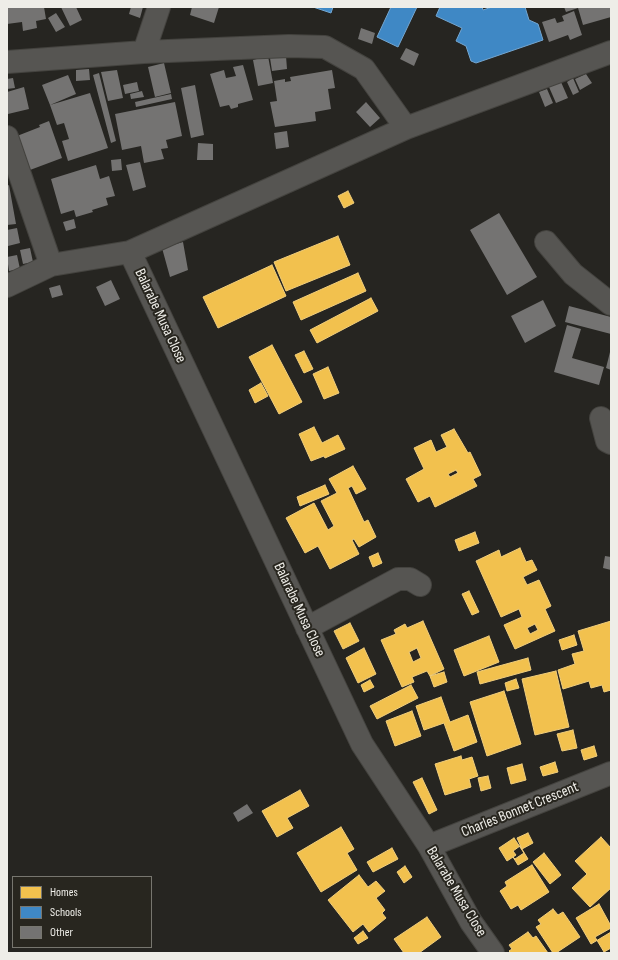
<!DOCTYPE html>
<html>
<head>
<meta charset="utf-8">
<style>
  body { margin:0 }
  #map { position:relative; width:618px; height:960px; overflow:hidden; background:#262521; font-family:"Sofia Sans Condensed",sans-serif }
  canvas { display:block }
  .frame { position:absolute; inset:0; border:8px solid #eeede8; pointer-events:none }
  .legend { position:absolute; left:12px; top:876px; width:140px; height:72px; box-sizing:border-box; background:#28261f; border:1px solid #77766f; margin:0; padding:5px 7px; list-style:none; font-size:12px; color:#eeede8 }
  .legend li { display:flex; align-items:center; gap:8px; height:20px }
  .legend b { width:20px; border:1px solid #77766f }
</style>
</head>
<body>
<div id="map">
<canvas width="618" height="960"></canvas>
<div class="frame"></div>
<ul class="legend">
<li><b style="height:11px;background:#f2c14e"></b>Homes</li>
<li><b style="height:11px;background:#3f88c5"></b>Schools</li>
<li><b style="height:11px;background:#747372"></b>Other</li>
</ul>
</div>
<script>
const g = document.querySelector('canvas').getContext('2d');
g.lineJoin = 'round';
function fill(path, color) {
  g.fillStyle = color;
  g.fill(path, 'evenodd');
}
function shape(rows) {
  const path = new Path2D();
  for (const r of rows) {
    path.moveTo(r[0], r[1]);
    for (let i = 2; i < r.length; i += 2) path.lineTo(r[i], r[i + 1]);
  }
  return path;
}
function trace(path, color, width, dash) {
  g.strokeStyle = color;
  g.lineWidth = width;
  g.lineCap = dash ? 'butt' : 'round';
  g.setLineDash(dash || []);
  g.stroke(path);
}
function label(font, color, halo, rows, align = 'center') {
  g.font = font + ' "Sofia Sans Condensed",sans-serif';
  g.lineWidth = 4;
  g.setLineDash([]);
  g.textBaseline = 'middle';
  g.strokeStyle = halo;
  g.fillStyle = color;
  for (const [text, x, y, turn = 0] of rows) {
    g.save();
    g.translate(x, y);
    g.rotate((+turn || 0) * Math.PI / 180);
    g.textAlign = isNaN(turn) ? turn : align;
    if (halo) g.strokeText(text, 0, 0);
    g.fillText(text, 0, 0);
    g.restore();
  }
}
const homes = shape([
  [348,191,354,203,344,208,338,196,348,191],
  [338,236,350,265,286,291,274,262,338,236],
  [272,265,286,296,218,328,203,297,272,265],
  [358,273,366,291,301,320,293,302,358,273],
  [371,298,378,311,317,343,310,330,371,298],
  [272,345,302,402,279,414,249,357,272,345],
  [304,351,313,369,304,373,295,355,304,351],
  [328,367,339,393,324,399,313,374,328,367],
  [261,383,268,396,255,403,249,390,261,383],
  [314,427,322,443,338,435,345,449,325,458,324,456,311,461,299,434,314,427],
  [454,429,468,453,470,452,481,475,473,479,477,486,435,507,430,496,418,502,406,479,424,469,414,448,431,440,436,452,447,447,441,435,454,429],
  [456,470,458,473,450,477,448,474,456,470],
  [353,466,366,489,356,494,352,486,348,488,364,522,368,520,376,537,359,547,354,539,352,540,359,554,330,569,318,546,305,553,286,518,314,503,328,530,334,526,321,501,337,493,329,479,353,466],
  [325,485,329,494,300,506,297,497,325,485],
  [475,532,479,543,459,551,455,540,475,532],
  [520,548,526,562,532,560,537,570,523,577,527,585,539,580,551,606,545,609,555,631,515,649,504,625,522,617,519,609,501,617,476,561,499,550,501,557,520,548],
  [535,624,538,630,530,634,527,628,535,624],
  [378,553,382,563,373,567,369,557,378,553],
  [469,591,479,612,472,615,462,594,469,591],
  [423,621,444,669,430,676,427,671,412,677,414,682,402,687,381,640,396,634,394,630,405,624,407,628,423,621],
  [417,648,421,658,413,662,409,652,417,648],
  [611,621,611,690,604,692,602,685,591,688,589,681,563,689,558,670,575,664,572,654,584,651,578,631,611,621],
  [350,623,359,641,343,649,334,631,350,623],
  [574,635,577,645,562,650,559,640,574,635],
  [489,636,499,662,464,676,454,650,489,636],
  [364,648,376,674,358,683,346,658,364,648],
  [528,658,531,670,480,684,477,672,528,658],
  [556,671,569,727,535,735,522,679,556,671],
  [444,672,447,682,434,687,430,676,444,672],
  [516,679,519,688,507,691,505,683,516,679],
  [370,680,374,687,364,692,361,685,370,680],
  [411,685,418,698,377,719,370,706,411,685],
  [504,691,521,744,487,756,470,702,504,691],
  [441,697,450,722,468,715,477,742,454,751,444,723,424,730,416,706,441,697],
  [412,711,421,736,395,746,386,721,412,711],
  [573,730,577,748,562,751,557,734,573,730],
  [594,746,597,756,584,760,581,750,594,746],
  [461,756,462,760,472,757,478,776,469,779,471,787,445,795,435,764,461,756],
  [555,762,558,772,543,776,540,767,555,762],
  [522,764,526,780,511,784,507,768,522,764],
  [488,776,491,788,481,791,478,778,488,776],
  [422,778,437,810,429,814,413,782,422,778],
  [300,790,309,806,287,818,293,828,277,837,262,811,300,790],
  [341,827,354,849,347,853,357,870,321,892,297,853,341,827],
  [528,833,533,843,522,849,517,838,528,833],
  [601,837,611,848,611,888,590,907,572,888,587,874,575,861,601,837],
  [514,838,524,853,515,859,513,857,507,861,499,848,514,838],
  [520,846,528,859,518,865,513,857,516,855,513,851,520,846],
  [392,848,398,859,373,872,367,862,392,848],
  [544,853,561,875,550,884,533,862,544,853],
  [532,865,549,892,521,910,518,905,511,909,500,891,507,886,505,882,532,865],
  [405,866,412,877,404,883,397,872,405,866],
  [359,875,368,887,376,881,385,891,376,898,385,910,382,913,386,918,369,932,363,924,353,932,328,900,359,875],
  [599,904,611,926,611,932,591,944,576,918,599,904],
  [553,909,558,915,563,912,580,937,556,953,553,953,536,927,541,924,538,920,553,909],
  [427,917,441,937,419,953,404,953,394,939,427,917],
  [611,928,611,948,604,952,595,937,611,928],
  [363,931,368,938,358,944,354,938,363,931],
  [528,932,533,938,536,936,548,953,511,953,509,951,512,949,509,945,528,932]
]);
fill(homes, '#f2c14e');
trace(homes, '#f1ce7c', 1);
const schools = shape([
  [313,7,333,7,331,13,313,7],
  [391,7,417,7,398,47,377,37,391,7],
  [440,7,482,7,483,10,492,7,525,7,529,20,538,24,543,40,476,63,471,61,466,46,456,41,462,28,436,16,440,7]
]);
fill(schools, '#3f88c5');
trace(schools, '#74a6d0', 1);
fill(shape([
  [7,7,44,7,46,19,36,21,37,28,23,31,22,22,7,24],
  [61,7,76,7,82,20,70,26],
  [131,7,143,7,140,18,129,14],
  [192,7,219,7,214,23,190,15],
  [564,7,611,7,611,17,583,25,578,8,566,12],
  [574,11,582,35,570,40,568,35,549,42,542,22,555,18,557,23,564,21,562,16],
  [56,13,65,27,56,32,48,18],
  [361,28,375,33,372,44,358,39],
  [406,48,419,54,414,66,400,59],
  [268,56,273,83,258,86,253,60],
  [286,56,287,69,272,71,270,58],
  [164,63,171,93,155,97,148,67],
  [243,65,253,100,238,104,238,107,231,109,229,105,220,107,210,74,224,70,226,78,236,76,233,67],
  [89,69,90,80,76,81,76,70],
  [117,70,123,98,108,101,101,72],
  [332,70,335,88,328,89,331,109,315,112,316,121,275,127,270,102,277,101,274,81,285,79,285,82,291,81,290,77],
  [99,73,116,141,111,143,93,75],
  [586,74,592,83,580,90,575,79],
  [68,75,76,94,50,105,42,85],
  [13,78,15,88,7,89,7,79],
  [573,78,579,92,573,95,567,82],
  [137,82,139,91,125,94,123,85],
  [561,82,568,98,556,103,549,87],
  [195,85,204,135,191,138,181,88],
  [24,87,29,109,8,114,7,92],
  [547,89,553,103,545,107,539,92],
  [142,91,144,97,131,99,130,94],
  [90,93,108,148,68,161,62,141,69,139,64,123,57,125,50,105],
  [171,94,172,99,136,107,135,102],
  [175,102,182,136,166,140,168,148,161,149,164,159,144,163,141,146,122,150,115,114],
  [366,102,380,118,370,127,356,112],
  [49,121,62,158,30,170,17,136,40,127,39,125],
  [287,131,289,147,276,149,274,133],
  [198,143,213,144,213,160,197,160],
  [121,159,122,170,112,171,111,160],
  [140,162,146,187,133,191,126,165],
  [96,165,100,179,109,176,115,196,106,198,108,205,92,210,93,212,76,217,74,210,61,214,51,179],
  [9,185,16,224,7,225,7,186],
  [499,213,537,277,507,295,470,230],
  [74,219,76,228,66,231,63,222],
  [17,228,20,243,8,246,7,230],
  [183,242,188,270,170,277,162,248],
  [30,248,33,262,23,264,20,250],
  [17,255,20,269,9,271,7,257],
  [111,280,120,299,105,306,96,287],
  [60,285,63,295,52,298,49,288],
  [543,300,556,326,525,343,511,316],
  [569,306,611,317,611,334,565,322],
  [567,325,581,329,572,358,604,367,599,385,554,372],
  [610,352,611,352,611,370,606,368],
  [605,556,611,557,611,570,603,568],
  [247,804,253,813,238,822,233,813]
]), '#747372');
const minor = shape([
  [144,52,159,7],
  [7,62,144,52,289,46,325,47,364,69,406,128],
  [7,137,51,265],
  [546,242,573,274,611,304],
  [130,252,362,744,429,846,471,922,493,953],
  [7,286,51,265,130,252,406,128,611,52],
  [601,418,607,441,611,443],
  [307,628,398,579,410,579,420,585],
  [429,846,611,773]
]);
trace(minor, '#44433f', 24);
trace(minor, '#565552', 22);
label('15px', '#eeede8', '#28261f', [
  ["Balarabe Musa Close",160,316,65],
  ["Balarabe Musa Close",299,610,65],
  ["Charles Bonnet Crescent",520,810,-22],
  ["Balarabe Musa Close",456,892,59]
]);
</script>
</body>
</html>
